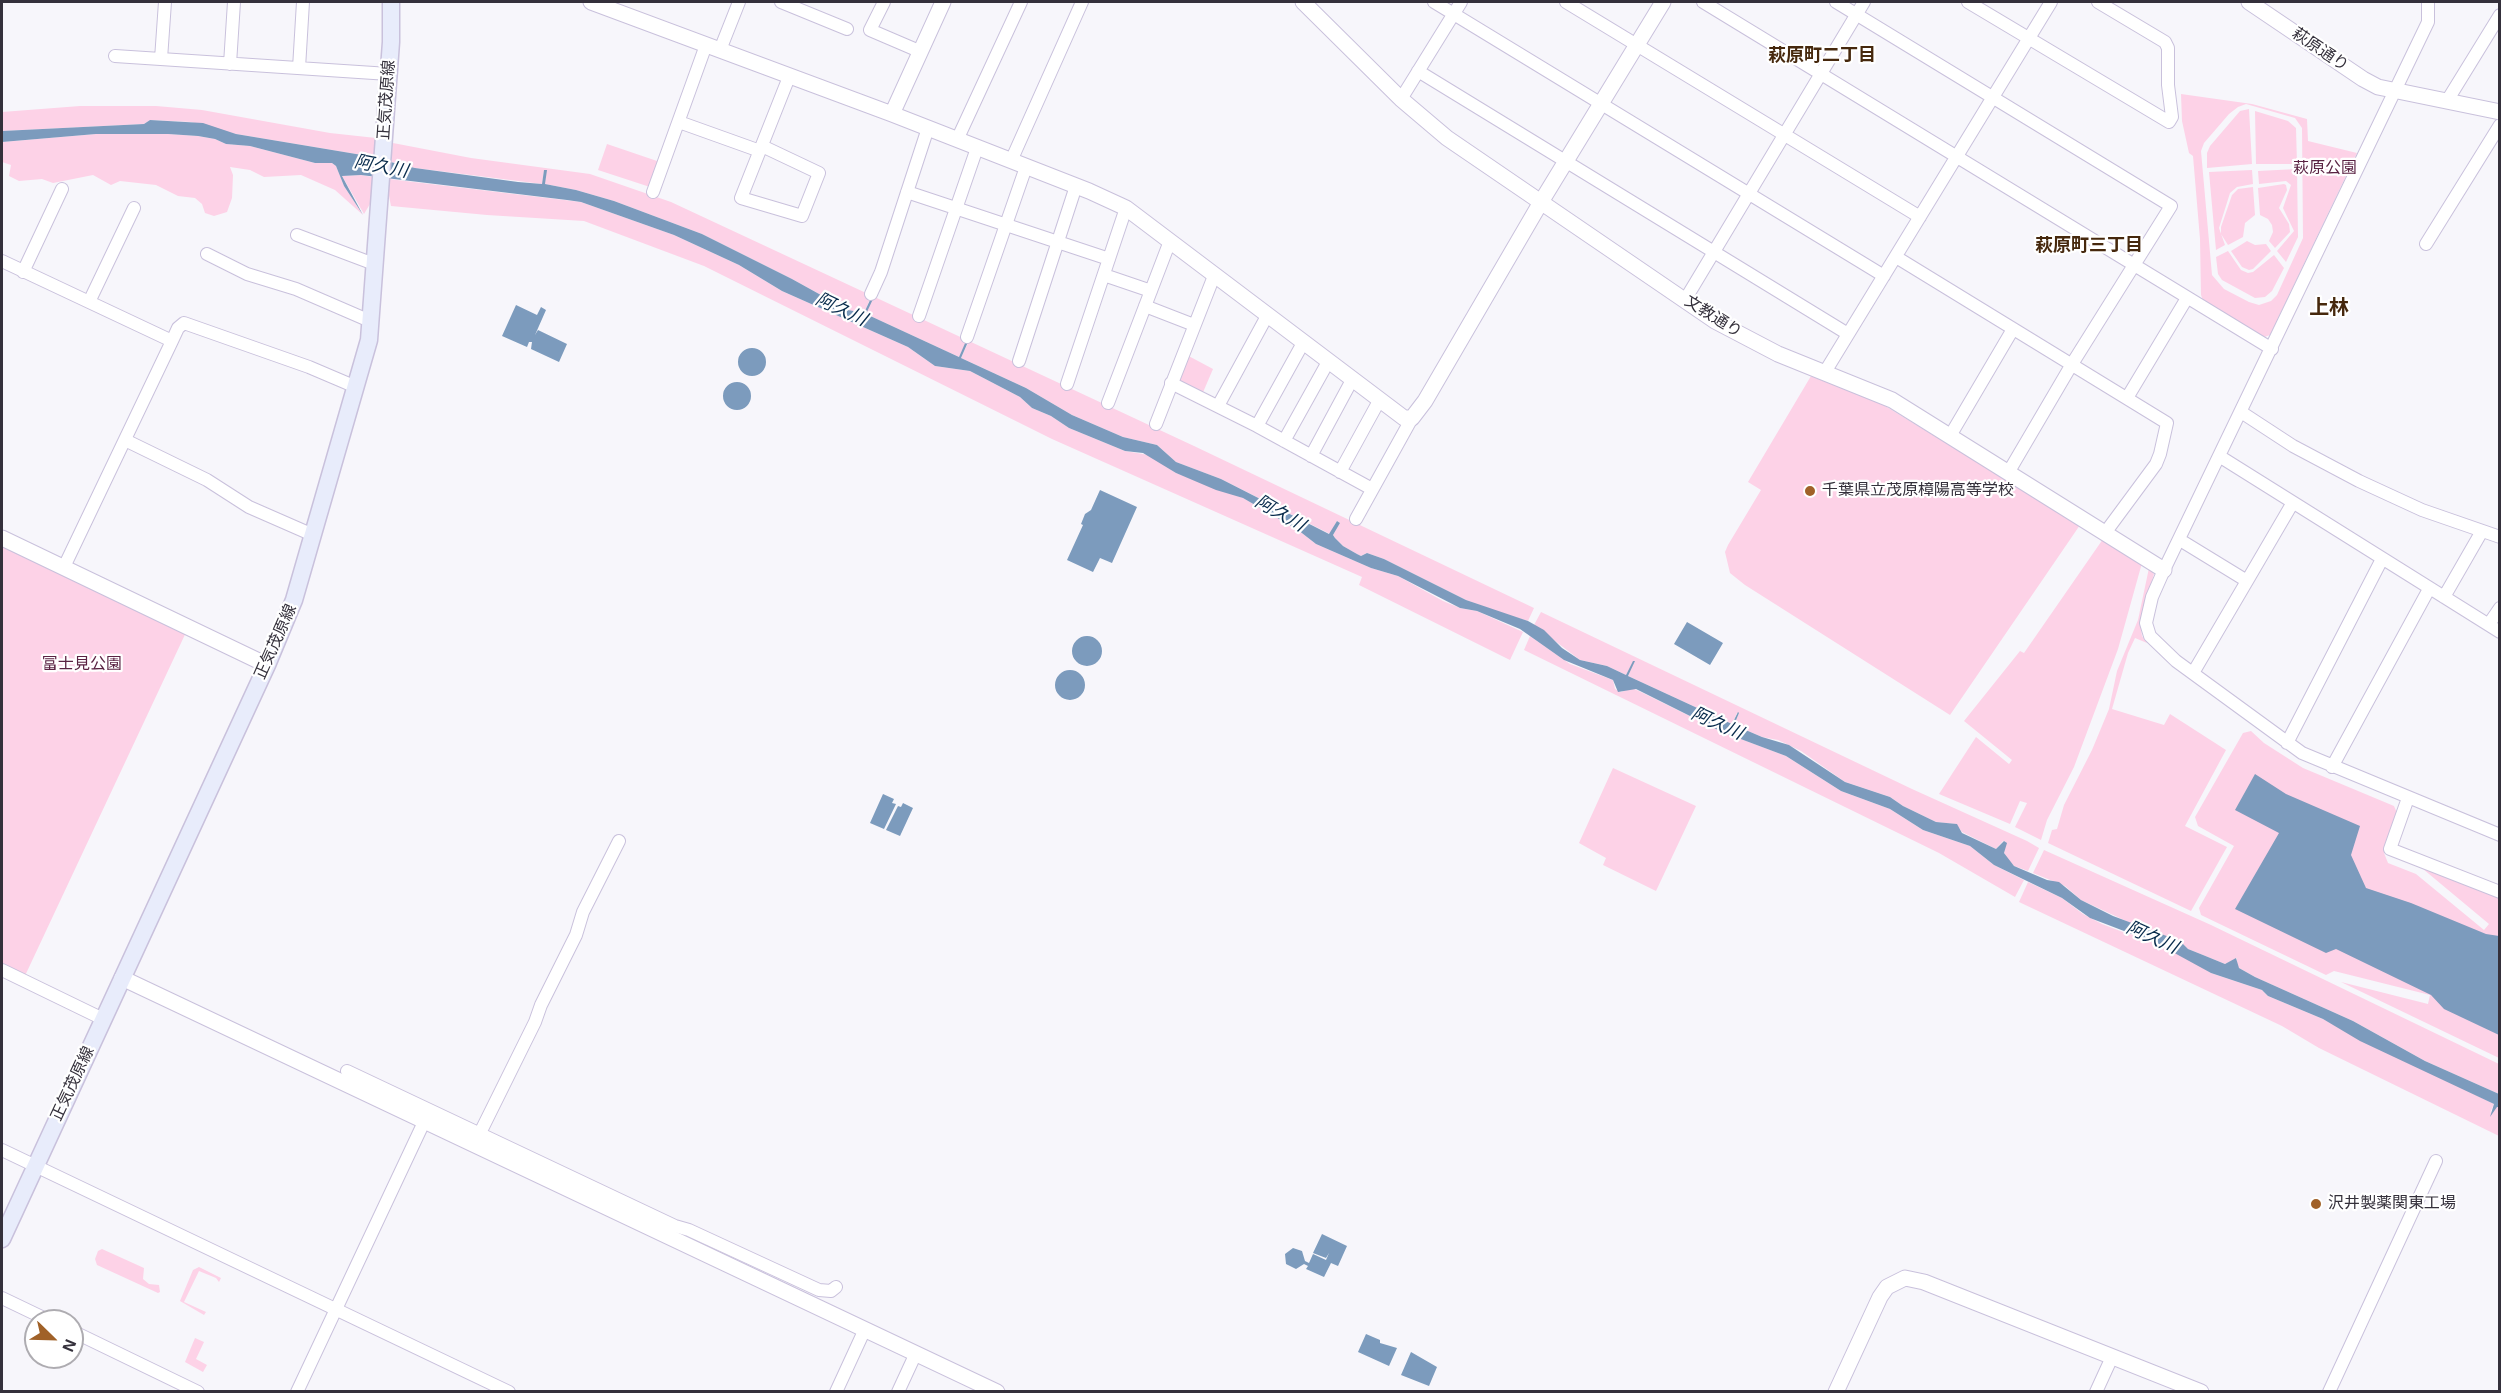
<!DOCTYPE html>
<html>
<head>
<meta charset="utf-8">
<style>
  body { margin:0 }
  #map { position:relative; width:2501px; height:1393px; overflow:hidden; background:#f7f6fb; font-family:Helvetica,sans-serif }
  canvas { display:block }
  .frame { position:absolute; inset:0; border:3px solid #34303b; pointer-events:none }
  .north { position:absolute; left:24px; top:1309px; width:60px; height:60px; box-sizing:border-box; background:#fff; border:2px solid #aeacb1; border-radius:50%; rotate:113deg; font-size:16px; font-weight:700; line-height:24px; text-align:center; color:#34303b }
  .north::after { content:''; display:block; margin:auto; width:21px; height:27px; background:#a06128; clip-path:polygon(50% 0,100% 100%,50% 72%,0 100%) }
</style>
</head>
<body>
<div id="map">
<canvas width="2501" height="1393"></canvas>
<div class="frame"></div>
<div class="north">N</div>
</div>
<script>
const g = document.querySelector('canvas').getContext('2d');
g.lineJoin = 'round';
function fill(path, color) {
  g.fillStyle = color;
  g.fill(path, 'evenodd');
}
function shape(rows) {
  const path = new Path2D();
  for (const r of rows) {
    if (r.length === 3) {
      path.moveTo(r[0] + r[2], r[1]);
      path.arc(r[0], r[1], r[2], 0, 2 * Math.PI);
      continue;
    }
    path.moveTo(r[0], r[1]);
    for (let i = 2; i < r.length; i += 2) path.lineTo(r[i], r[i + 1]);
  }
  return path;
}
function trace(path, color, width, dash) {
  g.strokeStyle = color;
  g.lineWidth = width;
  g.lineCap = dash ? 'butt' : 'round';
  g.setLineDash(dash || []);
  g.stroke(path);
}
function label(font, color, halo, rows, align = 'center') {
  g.font = font + ' Helvetica,"Noto Sans JP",sans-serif';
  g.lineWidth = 4.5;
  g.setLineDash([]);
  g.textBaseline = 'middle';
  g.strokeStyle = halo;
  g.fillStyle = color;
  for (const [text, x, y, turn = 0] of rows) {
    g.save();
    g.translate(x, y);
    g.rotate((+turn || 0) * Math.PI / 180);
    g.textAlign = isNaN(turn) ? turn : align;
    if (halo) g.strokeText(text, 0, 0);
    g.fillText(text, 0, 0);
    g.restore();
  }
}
fill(shape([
  [2181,94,2252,104,2307,119,2308,141,2357,153,2270,335,2262,338,2204,303,2201,295,2200,239,2193,156,2189,153,2182,121],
  [2246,104,2295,118,2302,128,2303,238,2277,295,2271,301,2259,305,2249,302,2224,289,2212,275,2201,151,2204,143,2229,114,2238,107],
  [80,106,156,106,202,110,330,133,376,138,374,159,362,155,236,134,191,122,150,120,144,124,2,131,2,112],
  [2249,109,2252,164,2207,168,2207,153,2210,146,2240,111],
  [2255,111,2288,121,2296,128,2297,164,2256,164],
  [96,134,168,134,198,136,215,139,226,144,250,146,315,163,332,163,336,166,344,186,363,215,335,190,301,175,264,177,250,170,230,167,233,175,232,198,227,212,214,216,205,213,202,204,195,198,178,196,156,185,120,181,111,185,93,175,53,183,42,179,19,181,9,176,11,165,2,162,2,142],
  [393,143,471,158,590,174,671,202,1194,446,1534,608,1528,621,1504,614,1466,600,1384,559,1367,553,1361,556,1357,554,1343,546,1335,538,1333,535,1340,523,1337,521,1330,534,1221,479,1176,462,1157,445,1123,437,1072,415,1026,388,961,358,968,343,966,342,959,357,866,314,872,299,870,299,864,314,848,310,792,279,702,234,614,201,576,190,545,184,546,170,544,171,542,184,415,168,391,162],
  [607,144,660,162,650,187,598,170],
  [2297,169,2298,237,2286,262,2277,251,2294,231,2283,208,2291,185,2286,181,2259,184,2258,171],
  [2252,170,2253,184,2237,187,2230,193,2219,228,2225,245,2216,250,2209,172],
  [361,175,373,177,370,204,364,214,342,176],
  [389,179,581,202,674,235,739,265,782,291,908,347,935,366,970,371,1020,397,1032,408,1051,416,1069,428,1125,451,1149,455,1176,473,1243,498,1298,530,1316,544,1371,568,1398,576,1443,601,1460,608,1477,611,1523,632,1510,660,1359,585,1362,577,1052,439,704,266,584,221,487,215,391,206,389,196],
  [2284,184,2286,185,2287,190,2279,208,2289,224,2290,232,2275,248,2269,241,2273,232,2272,225,2268,219,2260,215,2258,188],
  [2253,187,2255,215,2245,223,2243,237,2228,245,2221,234,2221,227,2232,195,2238,189],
  [2247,241,2255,245,2266,244,2271,251,2253,269,2249,270,2242,267,2231,251],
  [2228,251,2241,270,2248,273,2253,272,2274,255,2284,268,2272,291,2265,297,2255,298,2222,280,2218,274,2216,257],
  [1183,353,1213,369,1201,397,1171,380],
  [1811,376,1882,404,2080,525,1950,715,1745,585,1730,573,1725,552,1728,545,1761,490,1748,482],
  [2,538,189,626,23,980,2,970],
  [2103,539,2142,563,2118,649,2074,767,2047,820,2041,840,2015,827,2027,803,2020,801,2010,824,1939,794,1976,737,2009,764,2012,760,1964,721,2020,651,2024,653],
  [2149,568,2154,574,2140,620,2142,636,2147,643,2135,638,2128,653,2112,709,2164,725,2170,714,2226,750,2185,826,2227,847,2191,911,2048,843,2052,830,2057,829,2064,805,2092,750,2109,709,2117,671,2138,620],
  [1541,612,1912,789,2027,841,2039,848,2028,871,2014,866,2007,859,2004,853,2006,842,2003,841,1996,849,1962,832,1956,824,1936,822,1903,806,1890,797,1845,782,1801,751,1778,740,1762,737,1734,725,1739,713,1737,713,1732,724,1628,676,1634,661,1626,675,1607,666,1580,660,1534,625],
  [1530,636,1570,664,1613,680,1615,689,1621,692,1632,688,1641,692,1722,732,1786,756,1841,791,1890,809,1923,830,1970,846,1994,865,2024,880,2015,897,1939,853,1524,650],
  [2251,731,2264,743,2303,768,2394,806,2397,813,2384,853,2388,863,2416,874,2484,930,2489,924,2423,869,2402,860,2499,898,2499,1058,2341,982,2428,1004,2430,995,2334,971,2326,975,2201,915,2199,908,2234,846,2198,826,2195,817,2243,733],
  [1613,768,1696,806,1656,891,1603,865,1606,858,1579,843],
  [2044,850,2211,925,2499,1064,2499,1094,2425,1061,2353,1021,2255,977,2239,968,2236,964,2237,958,2225,964,2188,949,2180,941,2141,928,2081,900,2065,886,2033,873],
  [2028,882,2062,898,2083,914,2102,924,2128,934,2138,935,2184,956,2211,973,2262,990,2268,996,2323,1019,2375,1047,2454,1084,2494,1104,2490,1113,2497,1106,2499,1107,2499,1136,2319,1048,2282,1026,2019,902],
  [102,1249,144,1268,143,1279,149,1284,159,1285,160,1292,158,1293,97,1265,95,1259,98,1251],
  [199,1267,221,1278,219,1282,216,1278,199,1271,184,1302,206,1312,204,1315,180,1301,193,1270],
  [195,1338,204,1342,196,1359,207,1365,203,1372,185,1362]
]), '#fdd2e7');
fill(shape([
  [150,120,203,123,236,134,362,155,415,168,518,182,542,184,544,170,547,170,545,184,576,190,614,201,702,234,792,279,848,310,864,313,871,298,873,299,866,314,959,357,966,341,968,342,961,358,1026,388,1072,415,1123,437,1157,445,1176,462,1221,479,1329,534,1337,521,1340,523,1333,535,1335,538,1343,546,1357,554,1361,556,1367,553,1384,559,1466,600,1528,621,1544,630,1562,648,1580,660,1607,666,1626,675,1633,661,1635,661,1628,676,1732,724,1738,712,1739,713,1734,725,1762,737,1789,745,1845,782,1890,797,1903,806,1936,822,1957,824,1962,833,1996,849,2004,841,2007,843,2004,853,2014,866,2047,880,2059,882,2081,900,2113,916,2180,941,2188,949,2203,955,2225,964,2236,958,2239,968,2255,977,2353,1021,2425,1061,2499,1094,2499,1107,2497,1107,2490,1117,2494,1104,2360,1041,2323,1019,2268,996,2262,990,2211,973,2158,944,2090,918,2062,898,1994,865,1970,846,1923,830,1890,809,1841,791,1786,756,1722,732,1636,689,1618,692,1613,680,1564,660,1520,629,1477,611,1460,608,1398,576,1371,568,1316,544,1298,530,1243,498,1216,490,1176,473,1143,453,1125,451,1069,428,1051,416,1032,408,1020,397,970,371,935,366,908,347,782,291,739,265,674,235,581,202,567,200,361,175,342,176,363,215,344,186,336,166,332,163,315,163,250,146,226,144,215,139,198,136,168,134,96,134,2,142,2,131,144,124],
  [516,305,537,315,541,307,546,310,535,335,538,330,567,344,559,362,531,349,532,342,529,342,527,347,502,336],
  [752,362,14],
  [737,396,14],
  [1100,490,1137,507,1112,563,1100,558,1093,572,1067,560,1083,525,1081,524,1085,514,1091,510],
  [1687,622,1723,643,1710,665,1674,644],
  [1087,651,15],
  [1070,685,15],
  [2255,774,2286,794,2360,826,2351,855,2366,888,2411,903,2486,934,2499,936,2499,1035,2444,1009,2431,995,2336,949,2326,953,2235,909,2279,833,2235,810],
  [883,794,894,799,892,803,896,804,884,829,870,823],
  [903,803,913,808,900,836,886,830,898,806,901,807],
  [1322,1234,1347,1246,1338,1266,1331,1263,1324,1277,1306,1269,1308,1266,1304,1264,1296,1269,1286,1264,1285,1254,1293,1248,1302,1251,1305,1261,1309,1263,1313,1254,1326,1260,1329,1253,1326,1258,1313,1253],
  [1366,1334,1380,1340,1380,1343,1397,1348,1389,1366,1358,1352],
  [1411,1352,1437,1367,1429,1386,1401,1375]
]), '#7c9bbd');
const minor = shape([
  [781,2,847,29],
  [884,2,870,30,919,51],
  [1434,2,1884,276],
  [1566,2,1920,217],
  [1703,2,2272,349],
  [1836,2,2171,206,2072,364,2008,473],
  [1968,2,2169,122,2172,117,2168,85,2168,48,2165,42,2098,2],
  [2428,2,2428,22,2164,570,2152,597,2146,623,2150,636,2176,661,2302,753,2500,835],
  [720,50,739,2],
  [115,56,389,74],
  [161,59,165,2],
  [230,64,234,2],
  [299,68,303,2],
  [1418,71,1848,334],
  [1401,99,1461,2],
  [2447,101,2500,15],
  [679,122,760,151],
  [957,140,1021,2],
  [762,146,819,173,802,216,741,198,789,77],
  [1011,161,1082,2],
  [653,192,706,45],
  [907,192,1109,259],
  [297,235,374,264],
  [2426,244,2500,125],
  [207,254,247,274,296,289,370,321],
  [1896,257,2167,423,2160,454,2156,464,2105,533],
  [2,261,172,341],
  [23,272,62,189],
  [1104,275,1151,291],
  [871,294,881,272,928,128],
  [1685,300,1864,2],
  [89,302,134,208],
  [1145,306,1194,325],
  [919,316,977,148],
  [967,337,1026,167],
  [1019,361,1076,186],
  [1825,372,2051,2],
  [1171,383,1257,426,1372,489],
  [1067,384,1126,208],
  [2127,398,2187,298],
  [1108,403,1170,241],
  [1218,406,1267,316],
  [2241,412,2293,446,2359,481,2422,510,2500,537],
  [1156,424,1214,276],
  [1257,426,1303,343],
  [1950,436,2013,329],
  [125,440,207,480,249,507,313,535],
  [1284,441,1328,362],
  [1311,456,1352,380],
  [2219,456,2500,632],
  [1340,472,1379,401],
  [1356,519,1412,418],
  [2180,540,2247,581,2193,673],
  [64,567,172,341,178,328,184,323,309,367,356,387],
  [2247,581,2292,504],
  [2444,597,2482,531],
  [2489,624,2500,608],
  [2287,743,2382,559],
  [2332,767,2429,589],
  [2408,798,2390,849,2500,892],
  [2,970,103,1019],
  [347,1071,675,1226,689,1230,819,1290,831,1291,836,1287],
  [480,1133,535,1022,541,1005,576,935,583,912,619,841],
  [2,1150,509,1392],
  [2,1298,50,1321],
  [72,1331,198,1392],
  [297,1392,424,1122],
  [836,1392,865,1329],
  [898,1392,916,1353],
  [2096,1392,2112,1357],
  [2329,1392,2436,1161]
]);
const tertiary = shape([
  [591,2,892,114,1089,191,1126,208,1404,418,1412,418,1425,401,1541,202,1663,2],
  [1303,2,1401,99,1447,138,1715,321,1778,354,1892,400,2164,570],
  [2249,2,2363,79,2378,87,2500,112],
  [892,114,943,2],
  [2,538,267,665],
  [122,978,997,1392],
  [1836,1392,1880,1297,1887,1287,1905,1278,1924,1282,2201,1392]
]);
const secondary = shape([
  [2,1239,267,665,294,600,369,340,391,42,391,2]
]);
trace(minor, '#c9c1dc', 14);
trace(tertiary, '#c9c1dc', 17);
trace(secondary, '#c9c1dc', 19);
trace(minor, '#fff', 12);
trace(tertiary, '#fff', 15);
trace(secondary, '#e8ecfb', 16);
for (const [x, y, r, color] of [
  [1810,491,6,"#a06128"],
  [2316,1204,6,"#a06128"]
]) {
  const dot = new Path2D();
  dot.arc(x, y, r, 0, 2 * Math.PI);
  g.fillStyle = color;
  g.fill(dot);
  trace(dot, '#fff', 2);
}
label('16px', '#34303b', '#fff', [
  ["萩原通り",2320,50,34],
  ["正気茂原線",387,100,-86],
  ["文教通り",1713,317,32],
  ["正気茂原線",276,642,-66],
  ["正気茂原線",73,1084,-65]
]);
label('16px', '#5a2343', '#fff', [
  ["萩原公園",2325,169],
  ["富士見公園",82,665]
]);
label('16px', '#34303b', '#fff', [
  ["千葉県立茂原樟陽高等学校",1822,491],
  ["沢井製薬関東工場",2328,1204]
], 'left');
label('bold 18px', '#46280d', '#fff', [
  ["萩原町二丁目",1822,56],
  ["萩原町三丁目",2089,246]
]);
label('italic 18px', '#072a4b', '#fff', [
  ["阿久川",381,167,11],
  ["阿久川",841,310,25],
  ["阿久川",1280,514,30],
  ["阿久川",1717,724,24],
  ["阿久川",2152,938,24]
]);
label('bold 20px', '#46280d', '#fff', [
  ["上林",2329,308]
]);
</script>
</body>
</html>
